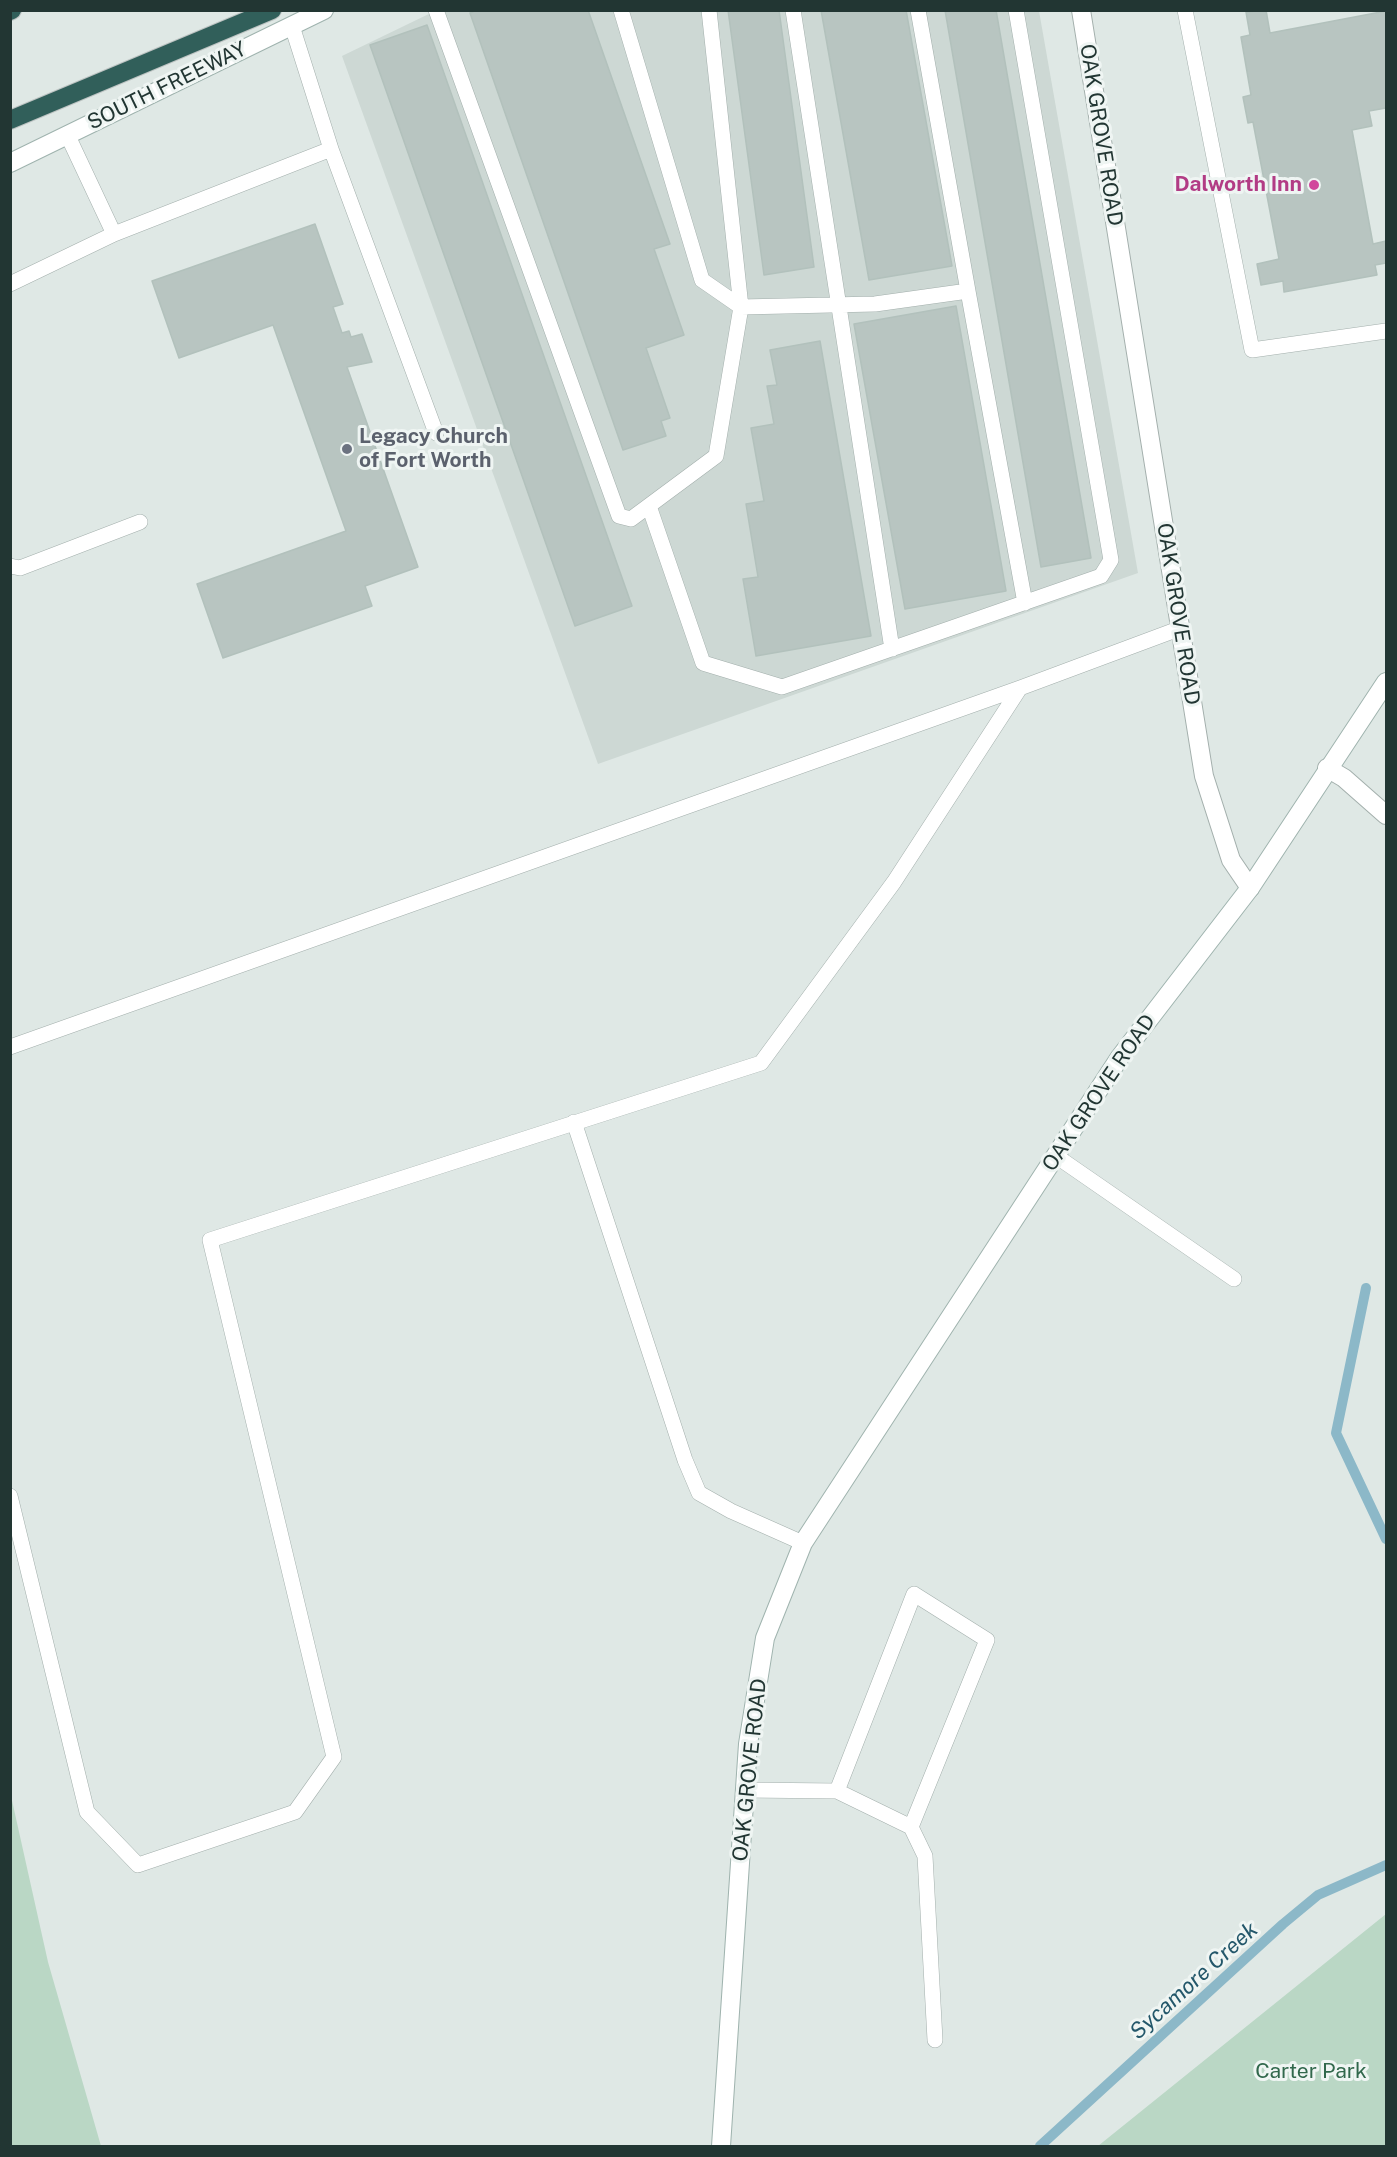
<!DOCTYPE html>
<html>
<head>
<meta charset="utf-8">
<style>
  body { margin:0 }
  #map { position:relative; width:1397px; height:2157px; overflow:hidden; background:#dfe8e5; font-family:"Public Sans",sans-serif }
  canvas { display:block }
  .frame { position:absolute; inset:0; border:12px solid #223633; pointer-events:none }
</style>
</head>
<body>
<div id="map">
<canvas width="1397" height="2157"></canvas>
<div class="frame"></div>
</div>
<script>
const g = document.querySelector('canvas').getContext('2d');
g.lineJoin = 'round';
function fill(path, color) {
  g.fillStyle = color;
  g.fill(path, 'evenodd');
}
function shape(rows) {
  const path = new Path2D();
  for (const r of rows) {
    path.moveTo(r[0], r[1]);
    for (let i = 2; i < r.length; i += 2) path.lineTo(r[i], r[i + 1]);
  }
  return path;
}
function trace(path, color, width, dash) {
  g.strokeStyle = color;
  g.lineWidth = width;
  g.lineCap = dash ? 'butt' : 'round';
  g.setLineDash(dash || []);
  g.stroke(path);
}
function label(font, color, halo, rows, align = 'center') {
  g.font = font + ' "Public Sans",sans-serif';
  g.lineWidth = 6;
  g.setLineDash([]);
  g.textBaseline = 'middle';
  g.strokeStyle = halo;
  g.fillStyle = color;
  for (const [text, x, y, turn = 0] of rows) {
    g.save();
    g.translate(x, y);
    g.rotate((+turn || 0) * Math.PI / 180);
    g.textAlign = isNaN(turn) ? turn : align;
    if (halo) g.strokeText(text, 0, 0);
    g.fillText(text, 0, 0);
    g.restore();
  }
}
fill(shape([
  [435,11,1039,11,1138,573,598,764,342,56]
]), '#cdd8d4');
fill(shape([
  [11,1796,48,1962,101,2146,11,2146],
  [1386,1914,1386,2146,1098,2146]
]), '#bad7c5');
trace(shape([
  [1366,1288,1336,1433,1386,1539],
  [1040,2146,1283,1924,1318,1895,1386,1865]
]), '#8cb8c8', 10);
const building = shape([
  [477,10,588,10,670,244,654,249,684,335,646,348,670,418,661,421,666,436,623,450,470,13,477,10],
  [728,10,779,10,814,267,764,275,728,10],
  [821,10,906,10,952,266,869,280,821,10],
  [945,10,996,10,1091,558,1041,567,945,10],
  [1266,10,1270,33,1386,11,1386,108,1369,111,1372,126,1352,130,1373,244,1386,241,1386,263,1375,265,1377,275,1284,292,1283,281,1261,285,1257,264,1279,259,1253,122,1248,123,1243,97,1251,95,1241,37,1250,35,1246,12,1266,10],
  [427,25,632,606,575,626,370,45,427,25],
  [315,224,343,304,333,307,342,333,349,331,351,337,362,334,372,362,347,367,418,567,365,586,372,606,223,658,197,584,346,531,273,325,179,358,152,281,315,224],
  [956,306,1006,591,905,609,854,324,956,306],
  [820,341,871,636,756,656,743,579,758,577,746,504,764,501,751,428,774,424,767,386,777,385,770,350,820,341]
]);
fill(building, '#b8c5c1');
trace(building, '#b2c1bc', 1.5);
const lane = shape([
  [436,10,619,516,631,519,716,456,741,307,875,304,968,291,918,10],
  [621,10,702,280,741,307,709,10],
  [793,10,892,649],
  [1185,10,1252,350,1386,331],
  [292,26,331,149],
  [67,134,114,234,331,149,436,433],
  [10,284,114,234],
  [968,291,1025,603],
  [649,506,703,663,782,687,1101,576,1111,560,1016,10],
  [10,566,20,568,140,522],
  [10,1047,1020,688,1181,628],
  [574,1122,685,1460,699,1493,731,1511,803,1543],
  [1056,1156,1234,1279],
  [10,1496,87,1812,138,1865,295,1812,334,1757,210,1240,761,1063,894,882,1020,688],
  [745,1790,837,1791,911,1827,925,1856,935,2040],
  [837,1791,914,1594,987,1640,911,1827]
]);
const street = shape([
  [1081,10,1204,776,1231,860,1250,888],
  [1327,768,1344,778,1386,815]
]);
const secondary = shape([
  [10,163,324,10],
  [721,2146,748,1744,765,1638,803,1543,1120,1057,1250,888,1386,682]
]);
const highway = shape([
  [10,11,12,10],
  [10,120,272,10]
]);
trace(lane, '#a3afac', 16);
trace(street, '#a3afac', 20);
trace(secondary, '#9fb3ae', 20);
trace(highway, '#bdc3c2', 20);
trace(lane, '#fff', 15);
trace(street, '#fff', 18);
trace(secondary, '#fff', 18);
trace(highway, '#315f5a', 18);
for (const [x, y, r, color] of [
  [1314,185,6,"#d1479c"],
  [347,449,6,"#6b7280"]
]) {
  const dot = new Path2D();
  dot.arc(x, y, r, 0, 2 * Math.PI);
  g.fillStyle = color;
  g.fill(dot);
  trace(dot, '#eff5f3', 2);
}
label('21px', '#223633', '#eff5f3', [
  ["SOUTH FREEWAY",167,86,-26],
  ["OAK GROVE ROAD",1101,135,81],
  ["OAK GROVE ROAD",1178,614,81],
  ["OAK GROVE ROAD",1099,1093,-56],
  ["OAK GROVE ROAD",750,1770,-84]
]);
label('bold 21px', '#b23c85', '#eff5f3', [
  ["Dalworth Inn",1302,185]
], 'right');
label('bold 21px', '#5b616d', '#eff5f3', [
  ["Legacy Church",359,437],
  ["of Fort Worth",359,461]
], 'left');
label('21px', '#31684c', '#eff5f3', [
  ["Carter Park",1311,2072]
]);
label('italic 22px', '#23576a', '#eff5f3', [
  ["Sycamore Creek",1194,1981,-42]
]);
</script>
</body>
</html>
